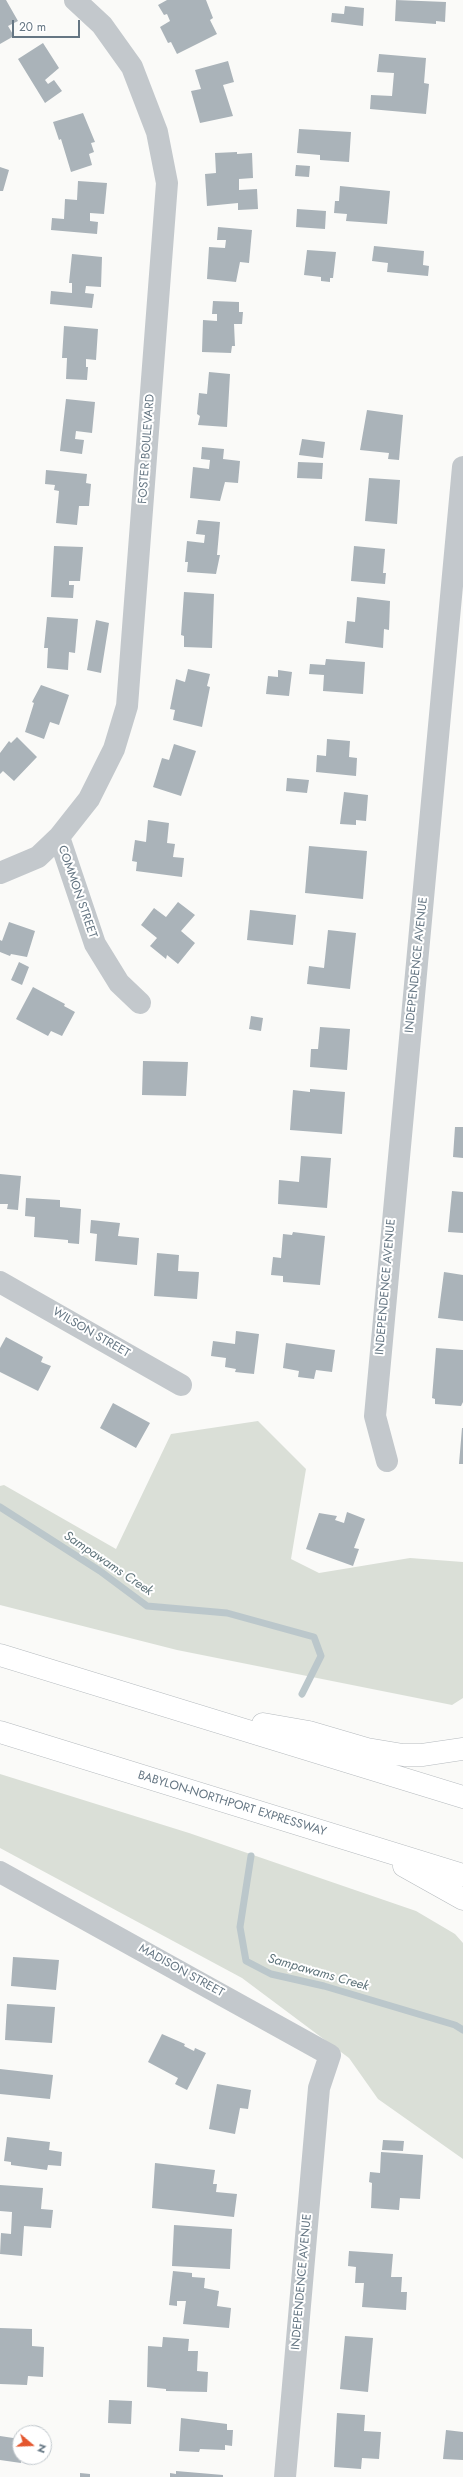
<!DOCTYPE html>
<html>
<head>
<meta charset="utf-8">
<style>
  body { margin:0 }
  #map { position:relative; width:463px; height:2477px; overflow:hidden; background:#fafaf8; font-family:Jost,sans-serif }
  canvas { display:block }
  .north { position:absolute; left:12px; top:2425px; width:40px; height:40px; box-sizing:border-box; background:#fff; border:1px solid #c1c8cd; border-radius:50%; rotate:109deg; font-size:11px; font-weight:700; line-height:16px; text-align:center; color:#657683 }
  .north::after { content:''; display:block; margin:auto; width:14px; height:18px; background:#e4572e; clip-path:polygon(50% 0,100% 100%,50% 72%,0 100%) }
  .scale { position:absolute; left:12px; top:20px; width:68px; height:18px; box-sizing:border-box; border:2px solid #657683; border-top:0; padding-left:5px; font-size:12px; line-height:14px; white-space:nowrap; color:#657683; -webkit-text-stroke:3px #fff; paint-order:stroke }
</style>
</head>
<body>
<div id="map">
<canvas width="463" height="2477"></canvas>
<div class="north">N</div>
<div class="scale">20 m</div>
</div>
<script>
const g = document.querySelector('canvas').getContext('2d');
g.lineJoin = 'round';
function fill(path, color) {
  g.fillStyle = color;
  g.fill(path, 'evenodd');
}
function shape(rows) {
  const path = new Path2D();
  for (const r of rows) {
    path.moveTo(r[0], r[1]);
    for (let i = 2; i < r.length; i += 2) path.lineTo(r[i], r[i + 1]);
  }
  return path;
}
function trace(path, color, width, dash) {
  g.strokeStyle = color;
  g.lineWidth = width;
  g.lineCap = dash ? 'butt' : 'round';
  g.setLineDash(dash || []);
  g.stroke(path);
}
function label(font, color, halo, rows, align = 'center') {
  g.font = font + ' Jost,sans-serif';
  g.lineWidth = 4;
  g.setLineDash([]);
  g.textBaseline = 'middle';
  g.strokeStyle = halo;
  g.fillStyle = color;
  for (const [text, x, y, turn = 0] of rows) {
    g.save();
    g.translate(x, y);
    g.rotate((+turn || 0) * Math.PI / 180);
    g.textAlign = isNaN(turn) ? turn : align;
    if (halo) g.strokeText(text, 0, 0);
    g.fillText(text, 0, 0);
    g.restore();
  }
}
fill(shape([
  [258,1421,306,1469,291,1559,319,1573,410,1558,463,1562,463,1698,452,1705,177,1650,0,1605,0,1486,4,1485,116,1549,171,1434],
  [0,1774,189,1833,416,1911,455,1934,463,1943,463,2159,378,2099,349,2058,242,1978,0,1848]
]), '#dadfd7');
trace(shape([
  [0,1507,100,1571,147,1606,227,1613,314,1637,321,1656,302,1694],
  [251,1856,240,1927,246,1961,271,1974,324,1986,455,2025,463,2030]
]), '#bbc7cb', 7);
fill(shape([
  [0,0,6,0,18,21,8,26,14,36,0,44],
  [167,0,206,0,213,18,210,20,217,34,177,54,171,42,168,43,160,27,170,21,167,14,164,15,158,5],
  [396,0,446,2,445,22,436,21,436,24,395,21],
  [345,6,364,8,363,26,331,22,332,13,344,14],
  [43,43,59,68,45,80,48,84,54,80,62,91,45,103,18,59],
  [379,54,426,58,424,83,429,84,426,114,370,109,371,95,392,96,394,73,377,72],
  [228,61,234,82,223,85,233,116,200,123,191,91,201,89,195,70],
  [83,113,95,142,91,143,94,152,89,154,92,165,71,172,61,139,59,140,53,122],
  [299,129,351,132,349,162,320,160,320,155,297,153],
  [237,152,237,154,252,153,253,178,239,179,239,190,257,189,258,209,238,210,238,203,207,206,205,174,216,173,215,153],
  [296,165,310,166,309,177,295,176],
  [0,167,9,170,3,191,0,191],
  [78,181,107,183,104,214,90,213,90,221,98,222,97,234,51,230,52,218,64,219,65,199,77,200],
  [340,186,390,191,387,224,346,221,347,214,334,213,335,201,339,201],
  [297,209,326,211,325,229,296,227],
  [218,227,252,230,249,263,240,262,236,282,207,279,209,247,225,248,226,240,217,240],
  [374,246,424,251,423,265,429,266,428,276,387,272,388,263,372,261],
  [307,250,336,252,333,278,330,278,330,282,321,281,321,277,304,275],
  [72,254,102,257,101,287,86,286,85,293,94,294,92,308,50,304,51,291,72,293,72,283,69,283],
  [213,301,239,302,239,312,243,312,242,324,234,324,235,346,232,346,231,353,202,352,203,320,217,321,217,314,212,314],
  [64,326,98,329,96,360,86,359,86,367,88,367,87,380,66,379,67,358,62,358],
  [209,372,230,374,227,427,198,425,200,416,197,414,199,393,207,394],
  [66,399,95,402,92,433,76,431,75,439,84,440,82,454,60,451],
  [367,410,403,415,399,460,388,459,389,453,360,450],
  [302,439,325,442,323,458,299,455],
  [202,447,224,449,223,459,240,461,238,483,225,482,220,501,190,498,193,467,209,469,210,460,201,459],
  [298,462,323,463,322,479,297,478],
  [46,470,87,474,86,483,91,484,89,506,79,506,77,525,56,523,59,491,54,490,55,485,45,484],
  [369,478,400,480,397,524,365,521],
  [198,520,220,522,217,555,220,555,216,574,187,572,188,562,185,562,187,541,204,543,205,535,196,534],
  [54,546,83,547,80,581,69,581,69,585,74,585,73,598,51,597],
  [354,546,385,549,383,573,386,573,385,584,351,581],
  [184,592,214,594,212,648,184,647,184,636,181,635],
  [357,597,390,601,389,630,384,629,383,648,345,643,347,621,355,622],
  [47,617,78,619,75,653,69,652,68,670,47,668,48,648,44,648],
  [96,620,109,623,101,673,87,670],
  [326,659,365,662,363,694,323,691,324,675,309,674,310,664,325,665],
  [188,669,210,674,207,686,210,687,202,727,173,720,175,710,170,709,176,679,185,682],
  [278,670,292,672,289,696,266,694,268,676,278,677],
  [41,685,69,695,59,725,50,722,44,739,25,732,34,703,32,702],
  [17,737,37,757,14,781,3,771,0,774,0,753,9,741,11,743],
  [327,739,350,741,349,757,357,758,356,776,316,772,317,755,326,756],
  [174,744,196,751,181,796,153,787,162,758,169,760],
  [287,778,309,780,307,793,286,791],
  [344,792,368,795,366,821,356,820,356,825,340,824],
  [148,820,169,823,167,843,175,844,173,857,184,858,182,877,136,871,137,862,132,861,135,840,146,842],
  [309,846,367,851,363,899,305,893],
  [178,902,195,915,181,931,195,943,178,964,167,955,166,959,150,946,157,938,141,925,154,908,166,917],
  [250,910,296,915,293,945,247,940],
  [9,922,35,931,27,957,11,954,10,956,0,952,0,940,2,941],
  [328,930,356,933,350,989,307,984,309,966,324,968],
  [19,962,29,967,22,985,11,980],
  [33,987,65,1004,64,1006,75,1012,62,1036,51,1031,48,1036,16,1019],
  [251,1016,263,1018,261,1031,249,1029],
  [320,1027,350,1029,347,1070,310,1067,311,1049,318,1049],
  [143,1061,188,1062,186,1096,142,1095],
  [310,1089,345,1092,342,1134,290,1130,293,1090,310,1092],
  [455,1127,463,1127,463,1158,453,1157],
  [301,1156,331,1158,327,1208,278,1204,279,1180,299,1182],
  [0,1174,21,1176,18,1210,7,1209,8,1204,0,1204],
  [452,1191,463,1192,463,1233,448,1232],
  [26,1198,60,1200,60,1207,81,1209,79,1244,68,1243,68,1240,34,1237,35,1217,25,1216],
  [91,1220,120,1223,118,1236,139,1238,137,1265,95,1261,97,1234,90,1233],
  [293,1232,325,1236,320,1285,283,1282,283,1276,271,1275,273,1257,281,1258,283,1234,292,1235],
  [157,1253,179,1255,178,1271,199,1272,197,1299,154,1296],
  [444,1272,463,1275,463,1321,438,1318],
  [236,1331,259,1334,254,1374,235,1372,236,1369,225,1367,226,1358,211,1356,213,1341,235,1344],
  [6,1337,43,1357,41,1362,51,1366,38,1391,0,1372,0,1348],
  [286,1343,335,1350,332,1372,316,1370,314,1379,298,1377,299,1371,283,1368],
  [436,1348,463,1350,463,1402,461,1406,435,1404,435,1399,432,1398],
  [113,1403,150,1423,136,1448,100,1428],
  [462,1428,463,1428,463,1464,459,1464],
  [347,1512,365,1519,354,1548,359,1549,353,1566,306,1549,319,1513,337,1516,335,1520,344,1523],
  [13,1957,59,1960,56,1990,11,1986],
  [7,2004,55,2007,52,2043,5,2040],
  [162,2034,185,2044,184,2046,194,2051,195,2048,206,2053,187,2090,175,2084,178,2078,148,2062],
  [0,2069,53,2075,50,2099,0,2094],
  [217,2084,251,2090,248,2109,240,2108,235,2134,209,2129],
  [7,2137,50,2142,49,2150,62,2152,61,2166,48,2165,47,2170,11,2165,11,2162,4,2161],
  [383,2140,404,2141,403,2151,382,2150],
  [381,2152,423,2155,420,2199,400,2198,399,2210,371,2208,372,2183,369,2182,370,2172,380,2173],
  [155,2163,215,2170,213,2184,217,2184,216,2192,237,2194,234,2217,152,2208],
  [0,2185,43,2188,41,2209,53,2210,51,2228,24,2226,22,2256,0,2254,1,2233,11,2234,12,2212,0,2211],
  [174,2225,232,2229,230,2269,172,2266],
  [349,2251,393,2254,391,2277,402,2277,401,2292,407,2292,406,2310,362,2307,364,2283,355,2283,356,2267,348,2266],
  [173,2271,192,2273,192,2277,205,2278,204,2288,219,2291,217,2306,231,2308,229,2328,183,2324,186,2301,177,2301,177,2306,169,2305],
  [0,2328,32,2329,32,2346,44,2347,43,2377,28,2376,27,2385,0,2384],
  [345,2336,373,2338,368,2392,340,2389],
  [163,2337,189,2339,188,2351,198,2351,197,2371,208,2372,207,2392,166,2391,166,2389,147,2387,148,2346,162,2347],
  [109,2400,132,2401,131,2424,108,2423],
  [337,2413,365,2415,364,2431,381,2432,379,2459,362,2458,361,2469,334,2467],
  [181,2418,227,2424,227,2430,233,2430,232,2446,225,2445,225,2450,200,2449,199,2452,179,2451],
  [446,2430,463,2432,463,2460,443,2459],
  [0,2436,20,2439,21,2463,0,2460],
  [176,2471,223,2475,223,2477,170,2477,170,2473,176,2474],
  [80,2473,90,2474,90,2477,80,2477]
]), '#aab3b9');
const primary = shape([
  [0,1655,463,1797],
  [263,1724,309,1732,367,1749,403,1755,422,1755,463,1749],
  [0,1732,463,1875],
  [404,1866,463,1899]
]);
trace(primary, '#b5babe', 23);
trace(shape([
  [59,837,95,944,119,983,140,1003],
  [0,873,38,857,59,837,89,799,114,749,127,706,167,183,157,132,132,67,102,25,75,0],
  [0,1282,181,1385],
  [387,1461,375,1416,463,467],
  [0,1872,330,2055,319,2088,285,2477]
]), '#c3c8cc', 22);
trace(primary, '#fff', 22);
label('12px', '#657683', '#fff', [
  ["FOSTER BOULEVARD",147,449,-86],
  ["COMMON STREET",77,892,71],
  ["INDEPENDENCE AVENUE",417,965,-84],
  ["INDEPENDENCE AVENUE",386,1287,-85],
  ["WILSON STREET",91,1333,30],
  ["BABYLON-NORTHPORT EXPRESSWAY",232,1804,17],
  ["MADISON STREET",181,1971,29],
  ["INDEPENDENCE AVENUE",302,2282,-85]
]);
label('italic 13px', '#60757c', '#fff', [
  ["Sampawams Creek",108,1564,34],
  ["Sampawams Creek",318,1973,16]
]);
</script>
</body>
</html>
